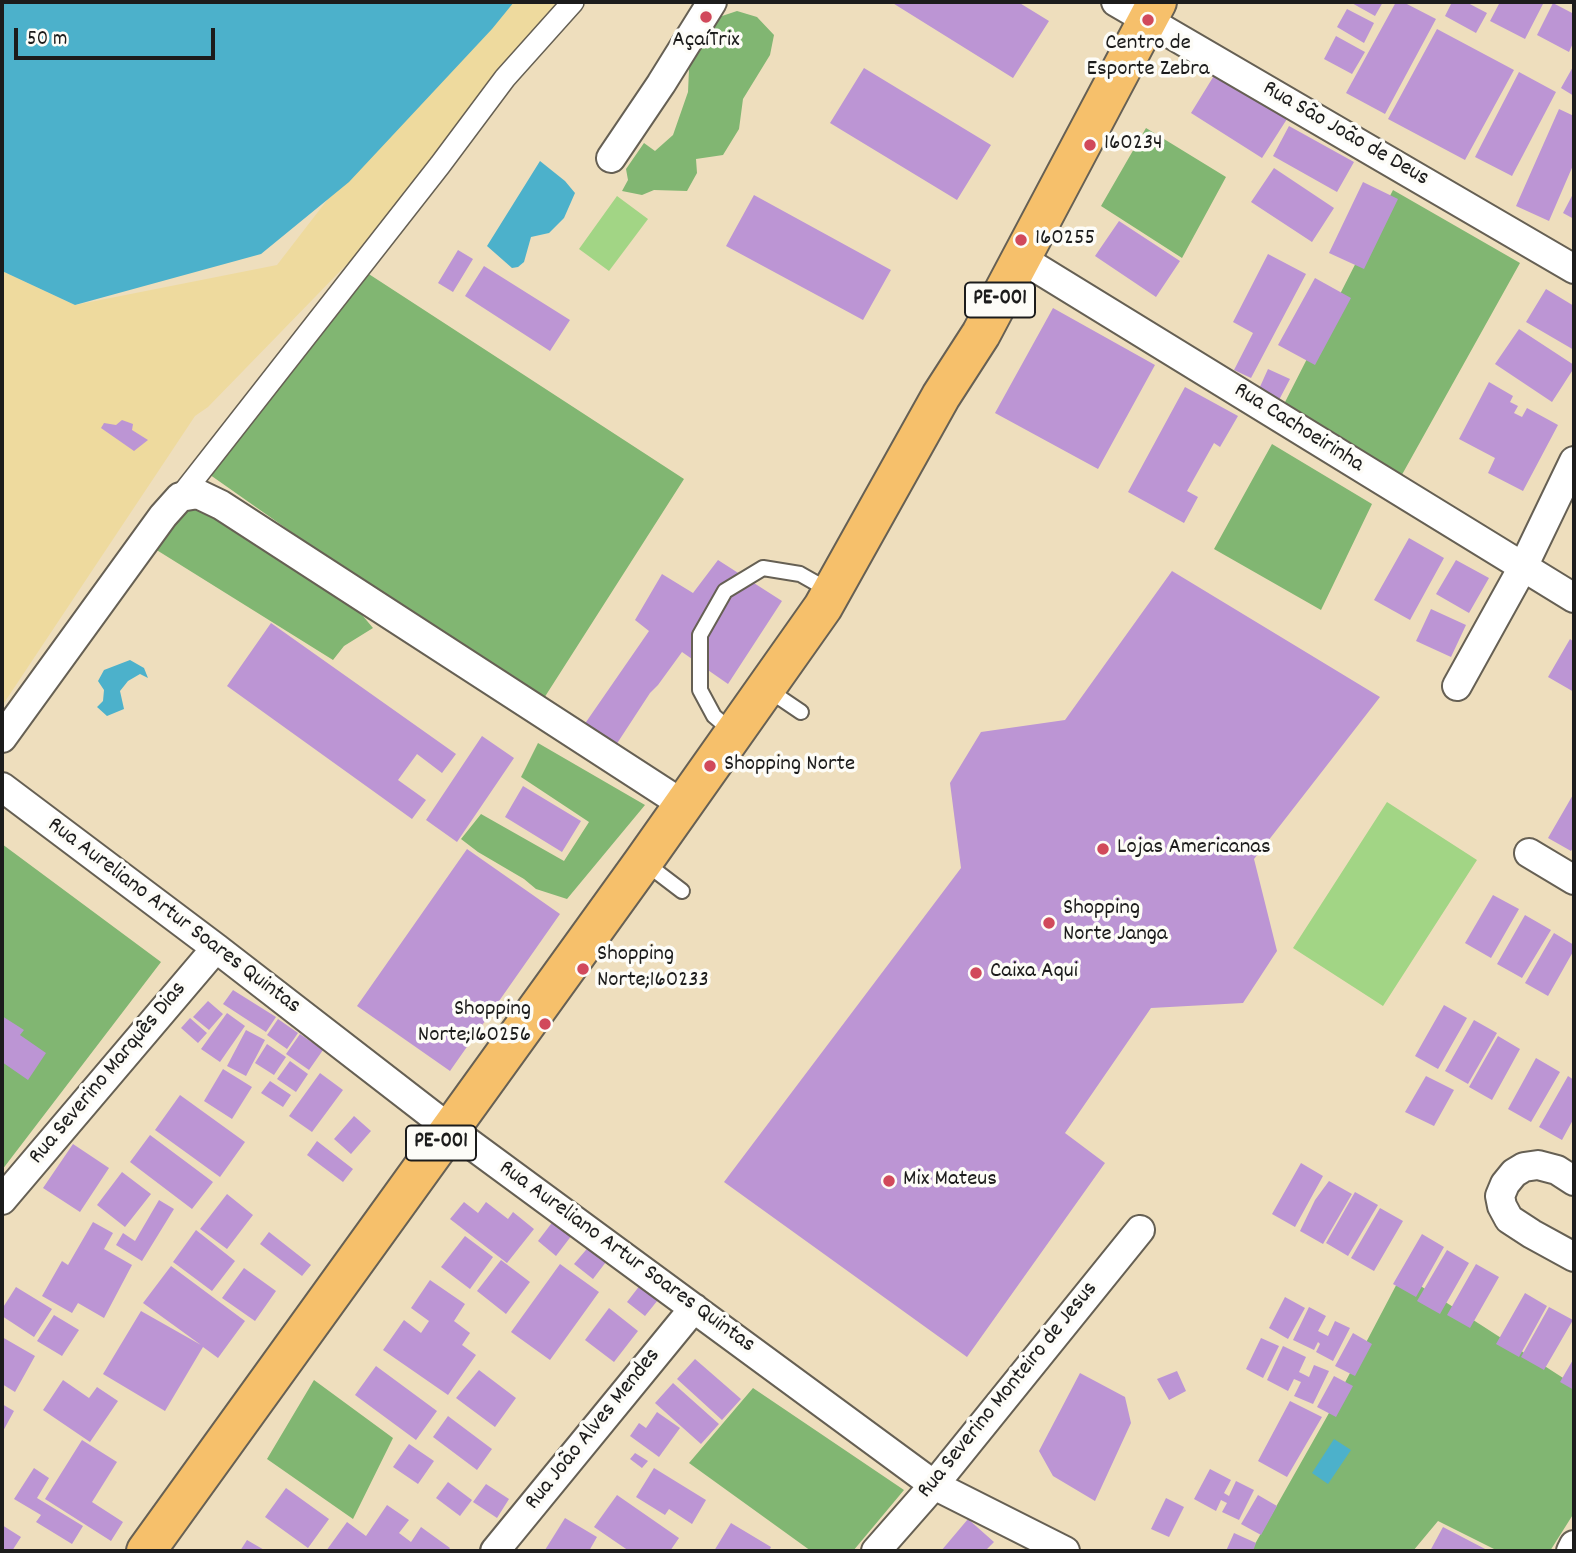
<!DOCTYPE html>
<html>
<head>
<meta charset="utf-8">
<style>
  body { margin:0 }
  #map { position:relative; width:1576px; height:1553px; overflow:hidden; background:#eedebd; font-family:Dekko,sans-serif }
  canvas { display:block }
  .frame { position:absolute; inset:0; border:4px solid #1c1c1c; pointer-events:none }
  .scale { position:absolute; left:14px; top:28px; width:201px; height:32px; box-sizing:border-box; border:4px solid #1c1c1c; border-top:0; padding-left:9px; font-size:21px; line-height:24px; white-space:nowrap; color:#1c1c1c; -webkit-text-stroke:5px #fdfcf7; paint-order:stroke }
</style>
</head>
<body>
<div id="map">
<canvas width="1576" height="1553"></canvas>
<div class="frame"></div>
<div class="scale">50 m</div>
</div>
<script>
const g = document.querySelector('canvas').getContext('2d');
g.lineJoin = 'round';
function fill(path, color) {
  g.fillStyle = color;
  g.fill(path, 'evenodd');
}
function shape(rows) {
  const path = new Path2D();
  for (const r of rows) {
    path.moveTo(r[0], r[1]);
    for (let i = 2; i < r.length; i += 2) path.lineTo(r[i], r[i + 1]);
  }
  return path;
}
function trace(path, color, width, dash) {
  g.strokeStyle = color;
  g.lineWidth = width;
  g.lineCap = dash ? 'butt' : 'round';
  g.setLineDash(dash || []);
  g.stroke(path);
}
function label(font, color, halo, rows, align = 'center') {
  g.font = font + ' Dekko,sans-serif';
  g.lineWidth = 7;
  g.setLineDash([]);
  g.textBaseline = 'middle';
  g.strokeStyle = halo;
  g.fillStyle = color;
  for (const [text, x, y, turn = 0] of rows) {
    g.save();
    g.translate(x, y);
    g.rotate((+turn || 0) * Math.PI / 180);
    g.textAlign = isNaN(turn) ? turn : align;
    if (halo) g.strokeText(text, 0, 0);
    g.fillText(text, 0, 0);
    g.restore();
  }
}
fill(shape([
  [617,196,648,219,609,271,579,249],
  [1387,802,1477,860,1383,1006,1293,948]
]), '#a2d585');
fill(shape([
  [737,11,757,17,774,35,770,55,743,99,739,129,723,155,696,159,697,173,687,191,654,190,642,195,622,191,628,180,626,169,644,143,655,151,673,135,688,92,690,47,713,19],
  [1146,128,1226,177,1182,258,1101,206],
  [1393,190,1520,263,1399,480,1283,406],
  [358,267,684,479,539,706,196,465],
  [1272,444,1372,504,1321,610,1214,549],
  [191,498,352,603,373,628,344,646,333,660,155,549],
  [538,743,645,805,567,899,536,889,524,879,478,852,461,839,481,814,564,861,589,822,521,777],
  [2,844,161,962,2,1170],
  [1402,1274,1574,1385,1574,1513,1550,1551,1498,1551,1438,1521,1413,1551,1251,1551,1329,1413],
  [314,1380,393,1438,353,1519,267,1459],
  [753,1388,904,1490,853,1551,811,1551,689,1463]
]), '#81b672');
fill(shape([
  [496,2,572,2,388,222,208,407,195,416,2,706,2,271,75,305,277,265,351,169]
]), '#eeda9e');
fill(shape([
  [2,2,514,2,492,29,349,182,261,254,75,305,2,271],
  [540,161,565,181,575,193,564,218,549,233,531,237,524,262,518,267,512,268,487,246],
  [130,660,144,668,148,678,140,674,128,681,120,691,124,709,107,716,97,707,103,701,104,690,98,681,104,670],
  [1334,1439,1351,1450,1328,1484,1312,1473]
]), '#4cb1cb');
fill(shape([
  [891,2,1018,2,1049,21,1013,78],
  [1350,2,1383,2,1375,16],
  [1396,2,1403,2,1436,19,1385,114,1346,93],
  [1452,2,1466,2,1487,13,1476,33,1445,16],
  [1500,2,1544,2,1525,39,1490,21],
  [1553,3,1574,14,1574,41,1569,52,1537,35],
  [1347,9,1374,23,1364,43,1337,27],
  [1437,29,1514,70,1465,160,1388,119],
  [1336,36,1365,52,1352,74,1324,59],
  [1574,65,1574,96,1561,88],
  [864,68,991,145,957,200,830,123],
  [1519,72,1556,92,1512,176,1475,157],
  [1215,74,1287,119,1262,158,1191,113],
  [1559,109,1574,116,1574,163,1549,221,1516,206],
  [1289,126,1354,162,1337,192,1273,156],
  [1274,168,1334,208,1312,242,1251,202],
  [1363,182,1398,199,1364,269,1329,253],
  [1574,192,1574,219,1563,213],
  [754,195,891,270,863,320,726,246],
  [1119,221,1180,261,1156,297,1095,256],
  [458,250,473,259,453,292,438,283],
  [1268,254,1306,274,1251,378,1234,370,1253,333,1233,322],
  [484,266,570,320,550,351,465,296],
  [1315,278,1351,298,1315,365,1278,345],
  [1546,289,1574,306,1574,350,1526,322],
  [1053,308,1155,365,1098,469,995,413],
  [1519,329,1574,365,1574,368,1552,402,1495,364],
  [1268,369,1290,379,1279,400,1259,389],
  [1489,382,1513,396,1510,402,1518,406,1514,413,1522,417,1527,408,1558,425,1523,491,1488,473,1495,458,1459,439],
  [1185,387,1238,416,1220,447,1214,443,1187,491,1198,497,1184,523,1128,492],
  [122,420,133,424,132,430,148,440,134,451,101,428,104,423,116,425],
  [1409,538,1444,558,1410,620,1374,600],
  [718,560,782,601,728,684,682,652,658,685,650,693,616,745,584,725,649,631,635,620,662,574,693,593],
  [1456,560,1489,578,1469,613,1436,594],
  [1172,571,1380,697,1254,859,1277,951,1243,1003,1151,1008,1065,1133,1105,1163,967,1357,724,1182,961,868,950,783,981,732,1065,720],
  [1431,609,1466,625,1451,657,1416,641],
  [271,623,456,754,442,773,417,754,398,780,426,800,412,819,227,686],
  [1570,639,1574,642,1574,692,1548,677],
  [482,736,514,758,457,842,426,820],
  [523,786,581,821,562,852,505,817],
  [1574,793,1574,846,1571,851,1548,838],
  [467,849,560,914,450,1071,357,1006],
  [1493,895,1519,909,1491,958,1465,943],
  [1525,915,1551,930,1522,978,1497,964],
  [1554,933,1574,945,1574,950,1548,996,1525,983],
  [233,990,276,1017,266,1032,223,1004],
  [208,1001,223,1014,209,1030,193,1017],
  [1444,1005,1467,1018,1438,1069,1415,1056],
  [227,1013,245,1026,220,1062,201,1049],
  [2,1016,24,1030,20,1035,46,1053,28,1080,2,1062,4,1060,2,1058],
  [190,1018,207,1033,198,1043,181,1028],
  [278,1019,298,1033,287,1049,267,1035],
  [1474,1020,1497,1033,1468,1084,1445,1071],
  [246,1030,265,1040,246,1076,227,1066],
  [300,1034,323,1050,309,1070,286,1054],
  [1498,1036,1520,1049,1492,1100,1469,1087],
  [267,1044,286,1057,274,1075,255,1063],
  [1536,1058,1560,1072,1531,1122,1508,1109],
  [290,1061,308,1074,296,1092,277,1079],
  [223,1069,252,1087,232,1119,204,1101],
  [320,1073,343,1090,312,1132,289,1116],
  [1426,1076,1454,1090,1434,1126,1405,1112],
  [1568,1076,1574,1080,1574,1118,1562,1140,1539,1127],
  [270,1081,291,1095,283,1107,261,1093],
  [180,1095,245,1142,220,1177,155,1130],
  [354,1116,371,1131,351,1154,334,1139],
  [150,1135,213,1182,192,1209,130,1162],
  [317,1141,353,1169,343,1182,307,1155],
  [73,1144,109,1168,80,1212,43,1188],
  [1301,1163,1323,1176,1295,1227,1272,1214],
  [122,1172,151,1194,125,1227,97,1205],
  [1329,1181,1352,1194,1323,1244,1300,1231,1315,1200],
  [1355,1192,1378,1205,1348,1256,1326,1243],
  [227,1194,253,1215,227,1249,200,1229],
  [159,1200,174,1209,142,1261,116,1245,123,1233,135,1241],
  [464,1202,478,1213,486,1202,508,1219,513,1212,534,1229,507,1263,450,1219],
  [1380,1208,1403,1221,1374,1271,1351,1258],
  [554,1220,572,1235,556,1256,538,1241],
  [93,1222,113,1233,104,1249,132,1265,104,1318,78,1303,72,1313,42,1296,62,1261,68,1265],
  [196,1230,235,1261,212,1291,173,1262],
  [269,1232,311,1265,302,1276,260,1244],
  [1422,1234,1444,1247,1416,1297,1393,1284],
  [465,1236,493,1257,470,1289,441,1267],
  [591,1244,609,1258,593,1279,574,1264],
  [1447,1250,1469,1263,1440,1314,1417,1301],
  [501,1260,530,1282,506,1314,477,1291],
  [560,1264,599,1292,550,1360,511,1332],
  [1476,1264,1499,1277,1470,1328,1447,1315],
  [171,1266,245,1321,218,1358,203,1347,165,1411,103,1374,141,1311,201,1345,143,1303],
  [244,1268,276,1291,255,1321,222,1298],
  [430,1280,465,1304,454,1321,470,1333,462,1345,476,1355,448,1395,383,1350,404,1320,421,1333,429,1321,411,1308],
  [644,1280,662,1295,645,1316,627,1302],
  [16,1287,52,1309,34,1337,2,1316,2,1309],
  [1525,1293,1547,1306,1519,1357,1496,1344],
  [1285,1297,1305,1308,1288,1339,1269,1328],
  [1309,1307,1326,1316,1318,1331,1328,1336,1335,1321,1350,1328,1333,1361,1316,1352,1320,1344,1318,1342,1314,1350,1293,1340],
  [1549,1307,1573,1320,1544,1370,1521,1357],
  [609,1308,638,1331,614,1362,585,1340],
  [54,1315,79,1330,62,1356,37,1341],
  [1353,1333,1372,1344,1355,1376,1335,1366],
  [2,1337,35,1356,15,1392,2,1384],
  [1261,1338,1279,1346,1263,1378,1246,1369],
  [1283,1346,1306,1357,1299,1372,1309,1377,1314,1365,1329,1371,1313,1404,1294,1396,1301,1382,1294,1379,1288,1391,1267,1380],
  [1574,1358,1574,1390,1560,1382],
  [695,1359,741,1399,722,1420,677,1379],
  [376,1366,437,1411,416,1440,355,1395],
  [479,1370,516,1398,495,1427,456,1398],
  [1177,1371,1186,1391,1169,1400,1157,1379],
  [1080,1373,1125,1397,1131,1423,1095,1501,1053,1476,1039,1451],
  [1334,1376,1353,1386,1336,1417,1317,1407],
  [63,1380,89,1398,97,1387,118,1401,90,1442,43,1410],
  [673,1383,719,1424,701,1444,655,1403],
  [1290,1401,1322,1417,1287,1477,1258,1461],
  [2,1404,14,1411,2,1433],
  [657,1412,680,1428,659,1457,630,1436,639,1423,646,1428],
  [448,1416,492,1449,477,1470,433,1437],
  [82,1440,117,1462,92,1502,123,1522,111,1541,45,1499],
  [409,1444,434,1461,418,1484,393,1467],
  [635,1453,648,1461,642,1468,630,1459],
  [34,1468,49,1478,37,1498,83,1526,72,1544,36,1522,41,1515,14,1499],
  [654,1468,706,1500,692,1524,669,1509,665,1515,636,1497],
  [1210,1469,1231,1480,1224,1493,1229,1496,1236,1481,1254,1490,1239,1520,1222,1512,1227,1503,1221,1500,1216,1511,1194,1499],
  [448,1482,472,1500,460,1516,436,1498],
  [486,1484,509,1499,497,1518,473,1502],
  [286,1488,329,1519,308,1548,265,1517],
  [617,1495,679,1538,670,1551,629,1551,594,1527],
  [1258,1495,1277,1506,1261,1535,1241,1524],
  [1166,1498,1184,1507,1169,1537,1151,1529],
  [387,1505,409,1520,399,1533,411,1542,421,1527,450,1548,448,1551,326,1551,347,1522,366,1536],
  [565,1518,597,1537,589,1551,548,1551,545,1550],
  [968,1519,994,1542,985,1551,941,1551],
  [731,1523,771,1547,769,1551,714,1551],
  [2,1525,21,1537,12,1551,2,1551],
  [1443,1527,1489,1551,1430,1551],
  [1234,1533,1256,1543,1253,1551,1226,1551],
  [247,1540,266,1551,240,1551]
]), '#bc95d4');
const service = shape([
  [767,689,801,712],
  [734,733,714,716,700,690,700,635,725,591,763,568,800,574,830,591],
  [644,862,682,891]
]);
const pedestrian = shape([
  [180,497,440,165,505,78,573,2]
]);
const minor = shape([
  [1116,2,1574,269],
  [611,158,661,84,712,2],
  [1022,259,1574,598],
  [1457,686,1523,567,1574,461],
  [2,738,163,516,180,497,198,494,221,505,684,805],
  [2,787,216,948,450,1129,934,1485,1065,1551],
  [1529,853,1574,880],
  [1574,1181,1557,1170,1538,1165,1524,1167,1514,1173,1505,1184,1500,1196,1502,1206,1509,1219,1532,1234,1574,1257],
  [2,1200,216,948],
  [495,1551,694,1308],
  [876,1551,934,1485,1140,1230],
  [1571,1551,1574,1545]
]);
const primary = shape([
  [146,1551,643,862,823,607,941,396,981,334,1157,2]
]);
trace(service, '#666054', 18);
trace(pedestrian, '#666054', 24);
trace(minor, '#666054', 32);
trace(primary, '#666054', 42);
trace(service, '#fff', 14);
trace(pedestrian, '#fff', 21);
trace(minor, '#fff', 28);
trace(primary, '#f6c06b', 38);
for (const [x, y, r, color] of [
  [706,17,7,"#d1495b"],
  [1148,20,7,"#d1495b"],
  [1090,145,7,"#d1495b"],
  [1021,240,7,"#d1495b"],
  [710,766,7,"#d1495b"],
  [1103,849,7,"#d1495b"],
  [1049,923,7,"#d1495b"],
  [583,969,7,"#d1495b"],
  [976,973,7,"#d1495b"],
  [545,1024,7,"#d1495b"],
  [889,1181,7,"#d1495b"]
]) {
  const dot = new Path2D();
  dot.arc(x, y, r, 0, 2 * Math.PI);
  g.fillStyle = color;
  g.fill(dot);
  trace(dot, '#fdfcf7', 2.5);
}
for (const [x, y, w] of [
  [1000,300,70],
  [441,1143,70]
]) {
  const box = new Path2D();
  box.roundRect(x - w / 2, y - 17.5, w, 35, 5);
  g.fillStyle = '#fdfcf7';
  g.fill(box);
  trace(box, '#1c1c1c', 2);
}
label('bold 21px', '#1c1c1c', null, [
  ["PE-001",1000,300],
  ["PE-001",441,1143]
]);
label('23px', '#1c1c1c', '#fdfcf7', [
  ["AçaíTrix",706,42,"center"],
  ["Centro de",1148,45,"center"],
  ["Esporte Zebra",1148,71,"center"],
  ["160234",1104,145],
  ["160255",1035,240],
  ["Shopping Norte",724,766],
  ["Lojas Americanas",1117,849],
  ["Shopping",1063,910],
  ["Norte Janga",1063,936],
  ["Shopping",597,956],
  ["Norte;160233",597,982],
  ["Caixa Aqui",990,973],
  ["Shopping",531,1011,"right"],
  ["Norte;160256",531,1037,"right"],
  ["Mix Mateus",903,1181]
], 'left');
label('23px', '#1c1c1c', '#fdfcf7', [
  ["Rua São João de Deus",1345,135,30],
  ["Rua Cachoeirinha",1298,429,32],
  ["Rua Aureliano Artur Soares Quintas",173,917,37],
  ["Rua Severino Marquês Dias",109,1074,-50],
  ["Rua Aureliano Artur Soares Quintas",626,1258,36],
  ["Rua Severino Monteiro de Jesus",1009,1391,-51],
  ["Rua João Alves Mendes",594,1430,-51]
]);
</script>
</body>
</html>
